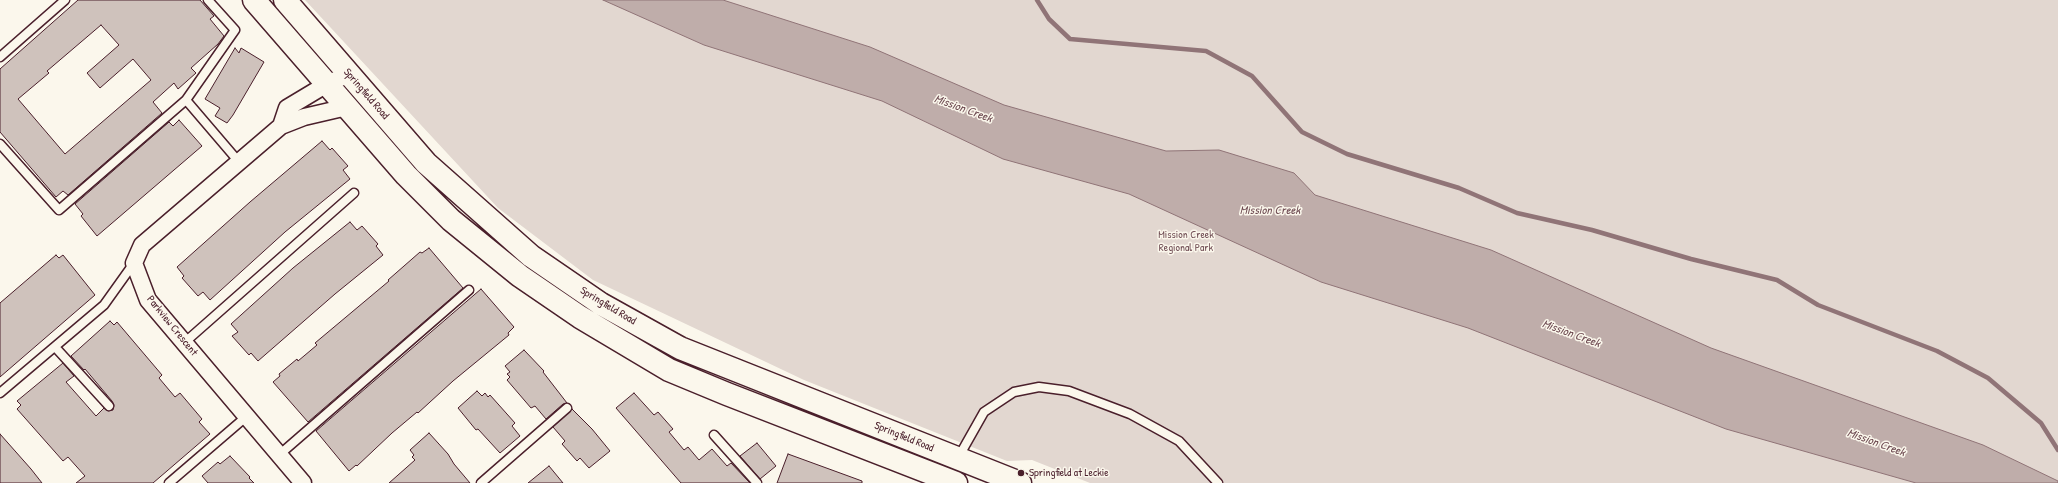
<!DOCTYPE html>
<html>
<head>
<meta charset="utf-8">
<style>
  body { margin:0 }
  canvas { display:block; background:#fbf7ec }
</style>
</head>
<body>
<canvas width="2058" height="483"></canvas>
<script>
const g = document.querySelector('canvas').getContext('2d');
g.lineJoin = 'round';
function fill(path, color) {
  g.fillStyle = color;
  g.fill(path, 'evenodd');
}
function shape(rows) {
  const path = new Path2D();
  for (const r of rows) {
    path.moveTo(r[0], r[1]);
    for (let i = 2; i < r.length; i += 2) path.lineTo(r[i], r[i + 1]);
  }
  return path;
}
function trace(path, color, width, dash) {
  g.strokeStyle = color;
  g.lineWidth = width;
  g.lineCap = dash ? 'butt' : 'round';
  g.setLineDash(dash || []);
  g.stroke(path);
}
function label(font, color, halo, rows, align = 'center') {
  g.font = font + ' "Patrick Hand",sans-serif';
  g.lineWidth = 3;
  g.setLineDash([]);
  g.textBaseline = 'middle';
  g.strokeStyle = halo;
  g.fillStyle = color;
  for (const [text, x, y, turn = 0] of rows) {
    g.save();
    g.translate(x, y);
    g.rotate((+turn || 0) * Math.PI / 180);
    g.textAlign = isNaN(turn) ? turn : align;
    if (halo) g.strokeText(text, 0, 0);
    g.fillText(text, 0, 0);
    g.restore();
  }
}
fill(shape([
  [305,0,2058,0,2058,483,1090,483,1032,460,1007,461,804,380,593,280,498,208]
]), '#e2d7d0');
const water = shape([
  [603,0,723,0,870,47,1004,105,1166,151,1219,150,1294,173,1315,195,1491,250,1711,348,1983,445,2058,481,2058,483,1916,483,1726,429,1468,328,1321,282,1129,194,1003,159,882,101,704,45,603,0]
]);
fill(water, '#bfadaa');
trace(water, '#907477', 1);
trace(shape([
  [1037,0,1049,19,1070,39,1206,51,1252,76,1302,132,1347,154,1459,188,1517,213,1592,230,1691,259,1777,280,1818,305,1937,351,1988,378,2041,423,2058,450]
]), '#907477', 4.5);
const building = shape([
  [78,0,200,0,214,16,210,19,224,36,218,44,191,68,196,73,178,89,174,83,153,102,162,113,68,195,63,191,56,197,0,132,0,69,78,0],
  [101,25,119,45,87,73,100,88,133,59,151,80,65,154,18,99,49,73,47,71,101,25],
  [235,48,239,53,241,48,264,62,233,115,227,123,215,116,220,108,205,99,235,48],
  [179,120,202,146,97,236,81,216,83,214,75,204,169,122,173,126,179,120],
  [322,141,330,150,332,148,348,166,343,170,350,179,285,232,210,300,203,292,198,296,182,278,184,276,177,267,250,202,322,141],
  [350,222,357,230,362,226,378,244,376,246,383,255,335,294,258,361,251,353,249,355,232,336,238,332,231,324,293,268,350,222],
  [429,248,463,288,308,422,273,382,280,376,279,374,297,359,298,361,317,345,315,343,389,281,388,280,420,252,422,253,429,248],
  [56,255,59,258,63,255,95,295,0,377,0,303,56,255],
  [481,289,514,327,508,333,509,335,453,381,418,413,417,412,392,433,357,466,356,465,349,471,316,431,481,289],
  [110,321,114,325,117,322,162,375,159,378,175,397,180,393,202,419,199,422,210,434,153,483,76,483,85,476,68,457,63,461,17,409,21,405,17,401,63,363,74,376,66,382,96,416,104,408,108,411,113,410,114,405,112,401,85,369,84,370,71,356,110,321],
  [524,350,544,371,543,372,567,403,563,404,546,419,535,406,531,408,507,380,510,377,507,374,510,372,505,366,524,350],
  [477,391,482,396,485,393,488,397,490,395,515,423,512,426,520,436,500,453,478,429,476,430,458,408,477,391],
  [634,393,654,415,658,412,673,429,669,432,684,450,688,447,699,460,712,449,727,466,731,463,750,483,681,483,616,408,634,393],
  [572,409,592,429,610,451,589,468,580,458,577,461,562,444,565,441,553,427,572,409],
  [429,433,448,454,454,464,470,483,389,483,415,460,412,457,414,455,410,450,429,433],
  [0,434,31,469,42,483,0,483,0,434],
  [757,443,776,466,760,479,740,456,757,443],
  [788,454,862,481,862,483,777,483,788,454],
  [230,456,250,477,249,478,254,483,208,483,202,476,218,462,220,464,230,456],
  [549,466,563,483,528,483,549,466]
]);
fill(building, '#cfc2bc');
trace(building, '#4a1f2b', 1);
const service = shape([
  [0,57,65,0],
  [186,100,239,162],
  [0,144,59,210,186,100,235,30,208,0],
  [184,343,354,193],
  [55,347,109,406],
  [0,393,104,305,134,263],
  [714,435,757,483],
  [279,455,469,290],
  [958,458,984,412,1014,392,1039,387,1069,391,1130,414,1179,441,1218,483],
  [169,483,247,416],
  [481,483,567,408]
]);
const minor = shape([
  [281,126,287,108,327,84,349,74],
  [303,483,148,300,134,263,142,245,281,126,304,117,347,107]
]);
const secondary = shape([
  [254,0,406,175,451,220,520,276,580,317,669,370,727,394,956,483],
  [285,0,426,163,531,256,601,304,680,348,1020,483]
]);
trace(service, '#4a1f2b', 11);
trace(minor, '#4a1f2b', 19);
trace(secondary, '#4a1f2b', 25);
trace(service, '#fbf7ec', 8);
trace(minor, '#fbf7ec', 16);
trace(secondary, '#fbf7ec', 22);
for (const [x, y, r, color] of [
  [1021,473,4,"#4a1f2b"]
]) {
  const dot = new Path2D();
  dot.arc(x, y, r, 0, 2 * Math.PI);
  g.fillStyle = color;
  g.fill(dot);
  trace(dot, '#fbf7ec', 1.5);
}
label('11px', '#4a1f2b', '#fbf7ec', [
  ["Springfield Road",366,94,49],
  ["Springfield Road",608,306,31],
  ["Parkview Crescent",172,326,51],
  ["Springfield Road",904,437,22]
]);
label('11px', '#704d54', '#fbf7ec', [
  ["Mission Creek",1186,235],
  ["Regional Park",1186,248]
]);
label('11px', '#4a1f2b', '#fbf7ec', [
  ["Springfield at Leckie",1029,473]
], 'left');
label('italic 12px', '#6d4a51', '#fbf7ec', [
  ["Mission Creek",963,109,20],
  ["Mission Creek",1270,211],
  ["Mission Creek",1571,334,20],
  ["Mission Creek",1876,443,20]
]);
</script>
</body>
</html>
